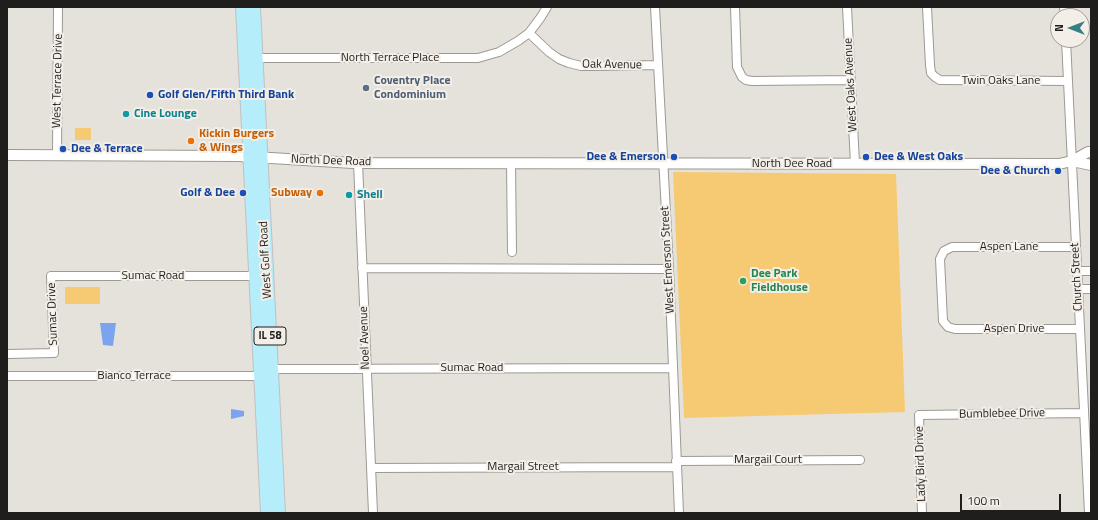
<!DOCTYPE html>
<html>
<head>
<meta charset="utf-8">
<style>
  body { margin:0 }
  #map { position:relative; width:1098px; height:520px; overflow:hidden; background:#e5e2db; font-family:"Titillium Web",sans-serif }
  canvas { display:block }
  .frame { position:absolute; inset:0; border:8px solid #201e1c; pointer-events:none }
  .north { position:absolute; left:1050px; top:8px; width:40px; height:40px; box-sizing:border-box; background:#f3efe8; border:1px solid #9f9b96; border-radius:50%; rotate:270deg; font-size:11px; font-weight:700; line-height:16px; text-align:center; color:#201e1c }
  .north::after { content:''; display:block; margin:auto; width:14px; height:18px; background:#377f86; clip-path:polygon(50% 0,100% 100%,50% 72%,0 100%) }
  .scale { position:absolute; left:960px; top:494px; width:101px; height:18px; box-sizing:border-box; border:2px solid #201e1c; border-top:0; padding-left:5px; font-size:12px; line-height:14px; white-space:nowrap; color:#201e1c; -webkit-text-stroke:3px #f3efe8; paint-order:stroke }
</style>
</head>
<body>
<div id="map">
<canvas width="1098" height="520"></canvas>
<div class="frame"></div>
<div class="north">N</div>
<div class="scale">100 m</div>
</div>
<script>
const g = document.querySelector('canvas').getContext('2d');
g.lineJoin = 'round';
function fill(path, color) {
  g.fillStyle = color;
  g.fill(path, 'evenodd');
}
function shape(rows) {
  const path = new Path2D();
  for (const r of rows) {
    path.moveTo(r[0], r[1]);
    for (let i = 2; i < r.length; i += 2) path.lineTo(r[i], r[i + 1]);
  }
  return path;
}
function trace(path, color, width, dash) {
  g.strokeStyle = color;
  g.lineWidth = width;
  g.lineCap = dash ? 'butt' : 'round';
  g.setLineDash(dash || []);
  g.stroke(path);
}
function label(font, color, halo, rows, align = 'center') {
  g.font = font + ' "Titillium Web",sans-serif';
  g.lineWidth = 4;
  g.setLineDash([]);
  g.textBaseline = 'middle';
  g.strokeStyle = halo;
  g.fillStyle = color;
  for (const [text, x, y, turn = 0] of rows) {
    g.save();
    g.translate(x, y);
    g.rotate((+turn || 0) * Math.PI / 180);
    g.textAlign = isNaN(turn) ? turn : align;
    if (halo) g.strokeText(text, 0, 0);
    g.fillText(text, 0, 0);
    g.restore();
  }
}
fill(shape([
  [75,128,91,128,91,140,75,140],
  [673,172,896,174,905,412,684,418],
  [65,287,100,287,100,304,65,304]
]), '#f6ca73');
fill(shape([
  [100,323,116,323,113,346,103,345],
  [231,409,244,411,244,416,231,419]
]), '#7ba3ef');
const minor = shape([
  [655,7,669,269,679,513],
  [735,7,737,67,742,77,746,80,752,81,851,80],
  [847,7,855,164],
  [927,7,930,65,931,73,935,77,940,80,1068,81],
  [1064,7,1065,16],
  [529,33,549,52,559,59,569,63,581,66,594,66,658,65],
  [1066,40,1089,513],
  [252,58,478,58,499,52,518,41,529,33,541,17,547,7],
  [57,155,58,7],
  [358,163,373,513],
  [511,163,512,252],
  [1076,247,952,247,944,251,940,259,943,321,948,327,955,329,1080,329],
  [362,268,669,269],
  [1078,271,1091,271],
  [1078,289,1091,289],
  [7,354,54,353,51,276,255,276],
  [267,369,672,368],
  [7,376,260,376],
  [676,461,860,460],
  [371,468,676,467],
  [922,513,919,415,1084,413]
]);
const tertiary = shape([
  [7,155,238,156,353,163,1059,164,1072,161,1088,152,1091,152],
  [1072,161,1091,165]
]);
const primary = shape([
  [242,7,267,513],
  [254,7,279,513]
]);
trace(minor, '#9d9993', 10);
trace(tertiary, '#9d9993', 12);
trace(primary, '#c1c0bf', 14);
trace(minor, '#fff', 8);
trace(tertiary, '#fff', 10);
trace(primary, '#b6edfa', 12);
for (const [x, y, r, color] of [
  [366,88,4,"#5c6f8a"],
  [150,95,4,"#1a4fb4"],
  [126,114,4,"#0f9aa8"],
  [191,141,4,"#e8710a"],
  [63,149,4,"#1a4fb4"],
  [674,157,4,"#1a4fb4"],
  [866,157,4,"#1a4fb4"],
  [1058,171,4,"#1a4fb4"],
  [243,193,4,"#1a4fb4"],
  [320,193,4,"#e8710a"],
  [349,195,4,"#0f9aa8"],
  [743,281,4,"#2e9e5b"]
]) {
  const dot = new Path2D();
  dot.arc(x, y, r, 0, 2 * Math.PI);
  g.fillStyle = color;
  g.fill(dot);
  trace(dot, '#f3efe8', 1.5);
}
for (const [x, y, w] of [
  [270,336,32]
]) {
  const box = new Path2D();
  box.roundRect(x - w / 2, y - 9, w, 18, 3);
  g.fillStyle = '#f3efe8';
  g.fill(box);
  trace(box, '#201e1c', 1);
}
label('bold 11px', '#201e1c', null, [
  ["IL 58",270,336]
]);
label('12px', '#201e1c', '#f3efe8', [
  ["North Terrace Place",390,58],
  ["Oak Avenue",612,65,1],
  ["West Terrace Drive",58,81,-89],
  ["Twin Oaks Lane",1001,81],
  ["West Oaks Avenue",851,85,-93],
  ["North Dee Road",331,161,2],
  ["North Dee Road",792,164],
  ["Aspen Lane",1009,247],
  ["West Golf Road",266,260,-93],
  ["West Emerson Street",668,260,-93],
  ["Sumac Road",153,276],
  ["Church Street",1077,277,-93],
  ["Sumac Drive",53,314,-92],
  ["Aspen Drive",1014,329],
  ["Noel Avenue",365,338,-92],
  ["Sumac Road",472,368],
  ["Bianco Terrace",134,376],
  ["Bumblebee Drive",1002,414,-1],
  ["Margail Court",768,460],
  ["Lady Bird Drive",921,464,-92],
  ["Margail Street",523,467]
]);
label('bold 12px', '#4e5e75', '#f3efe8', [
  ["Coventry Place",374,81],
  ["Condominium",374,95]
], 'left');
label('bold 12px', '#164399', '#f3efe8', [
  ["Golf Glen/Fifth Third Bank",158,95],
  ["Dee & Terrace",71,149],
  ["Dee & Emerson",666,157,"right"],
  ["Dee & West Oaks",874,157],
  ["Dee & Church",1050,171,"right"],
  ["Golf & Dee",235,193,"right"]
], 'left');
label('bold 12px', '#0d838f', '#f3efe8', [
  ["Cine Lounge",134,114],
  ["Shell",357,195]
], 'left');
label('bold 12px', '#c56008', '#f3efe8', [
  ["Kickin Burgers",199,134],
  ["& Wings",199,148],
  ["Subway",312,193,"right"]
], 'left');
label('bold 12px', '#27864d', '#f3efe8', [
  ["Dee Park",751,274],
  ["Fieldhouse",751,288]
], 'left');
</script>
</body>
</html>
